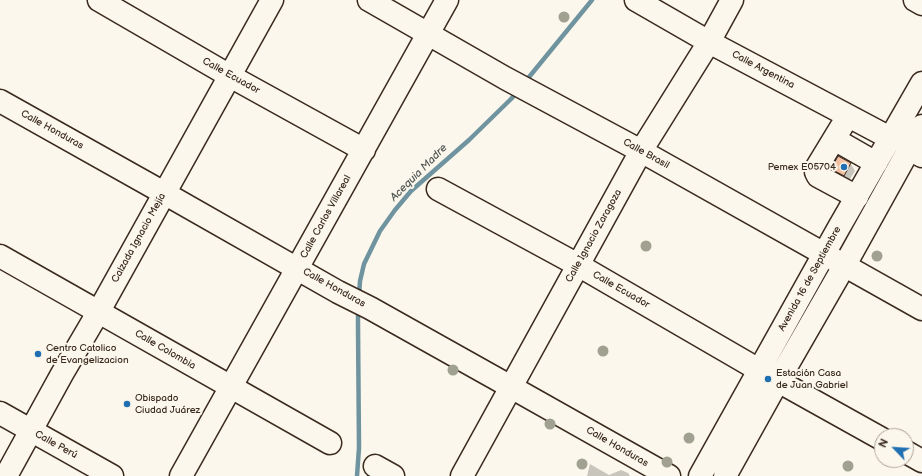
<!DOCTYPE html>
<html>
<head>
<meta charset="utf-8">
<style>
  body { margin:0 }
  #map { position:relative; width:922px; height:476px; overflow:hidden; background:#fbf7ec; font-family:"Balsamiq Sans",sans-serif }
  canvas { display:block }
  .north { position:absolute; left:874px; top:428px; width:40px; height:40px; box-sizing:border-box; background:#fbf7ec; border:1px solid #aea59a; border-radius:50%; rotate:295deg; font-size:11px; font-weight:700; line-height:16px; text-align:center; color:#3b2a1e }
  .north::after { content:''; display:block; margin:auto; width:14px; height:18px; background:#1f6fb2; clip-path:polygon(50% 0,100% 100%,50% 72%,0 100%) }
</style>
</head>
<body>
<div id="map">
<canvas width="922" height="476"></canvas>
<div class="north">N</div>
</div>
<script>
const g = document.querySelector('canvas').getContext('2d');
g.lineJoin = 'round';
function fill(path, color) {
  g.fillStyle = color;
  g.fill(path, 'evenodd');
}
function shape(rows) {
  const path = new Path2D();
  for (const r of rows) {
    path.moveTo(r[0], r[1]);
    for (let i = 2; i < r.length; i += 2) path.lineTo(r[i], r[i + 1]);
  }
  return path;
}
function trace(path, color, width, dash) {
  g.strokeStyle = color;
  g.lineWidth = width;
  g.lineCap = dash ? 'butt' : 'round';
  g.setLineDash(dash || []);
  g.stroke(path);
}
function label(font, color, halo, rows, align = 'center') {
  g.font = font + ' "Balsamiq Sans",sans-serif';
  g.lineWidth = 4;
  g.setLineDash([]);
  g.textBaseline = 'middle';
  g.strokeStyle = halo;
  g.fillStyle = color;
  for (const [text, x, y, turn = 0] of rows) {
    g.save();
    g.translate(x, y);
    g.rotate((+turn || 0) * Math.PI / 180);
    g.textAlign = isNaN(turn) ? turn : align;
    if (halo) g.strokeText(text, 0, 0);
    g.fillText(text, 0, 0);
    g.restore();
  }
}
fill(shape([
  [839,157,851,164,855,171,848,182,836,176,832,169],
  [590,464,609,475,621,470,628,473,630,476,587,476]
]), '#0003');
trace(shape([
  [525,82,592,0],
  [359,296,360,281,364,264,380,231,395,210,411,191,469,140,511,99,518,91],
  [357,476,359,448,358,325,358,310]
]), '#70949f', 4.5);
const building = shape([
  [838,156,851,163,844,176,831,169,838,156]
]);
fill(building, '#f1c0a2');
trace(building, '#3b2a1e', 1);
const minor = shape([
  [99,0,230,76,364,150],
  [369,0,505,78,641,151,922,309],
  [636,0,709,42,890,138],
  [915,0,922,4],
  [0,101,164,193,338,292,370,308,511,387,669,476],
  [848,116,817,167,816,172,818,176,857,197],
  [834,139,876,163],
  [909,149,922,156],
  [438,189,578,265,759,370],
  [0,256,330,443],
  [778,381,882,439],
  [0,413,112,476],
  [906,452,922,461],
  [375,466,393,476],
  [181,476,447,0],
  [462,476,641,151,709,42,732,0]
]);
const major = shape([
  [6,476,62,374,99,311,272,0],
  [700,476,838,229,922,83],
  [725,476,778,381,851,254,922,126]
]);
trace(minor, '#3b2a1e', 25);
trace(major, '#3b2a1e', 25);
trace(minor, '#fbf7ec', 22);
trace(major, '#fbf7ec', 22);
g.fillStyle = '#a0a190';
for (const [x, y] of [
  [564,17],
  [646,246],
  [877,256],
  [603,351],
  [453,370],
  [550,424],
  [689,438],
  [667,462],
  [582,464],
  [848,466]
]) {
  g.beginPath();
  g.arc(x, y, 5.5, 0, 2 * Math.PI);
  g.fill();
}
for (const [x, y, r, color] of [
  [844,167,4,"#1f6fb2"],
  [38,354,4,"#1f6fb2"],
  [768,379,4,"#1f6fb2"],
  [127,404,4,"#1f6fb2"]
]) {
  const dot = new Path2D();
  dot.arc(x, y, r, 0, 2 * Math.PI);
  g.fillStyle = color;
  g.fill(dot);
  trace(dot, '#fbf7ec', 1.5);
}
label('10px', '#3b2a1e', '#fbf7ec', [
  ["Calle Argentina",763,70,28],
  ["Calle Ecuador",231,76,29],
  ["Calle Honduras",52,130,29],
  ["Calle Brasil",646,154,29],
  ["Calle Carlos Villareal",326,217,-61],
  ["Calle Ignacio Zaragoza",594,236,-61],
  ["Calzada Ignacio Mejía",139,238,-61],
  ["Avenida 16 de Septiembre",810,279,-61],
  ["Calle Honduras",334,288,29],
  ["Calle Ecuador",621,290,30],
  ["Calle Colombia",165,350,30],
  ["Calle Perú",56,445,29],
  ["Calle Honduras",617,447,30]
]);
label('10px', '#3b2a1e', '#fbf7ec', [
  ["Pemex E05704",836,167,"right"],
  ["Centro Catolico",46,348],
  ["de Evangelizacion",46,360],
  ["Estación Casa",776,373],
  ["de Juan Gabriel",776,385],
  ["Obispado",135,398],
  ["Ciudad Juárez",135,410]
], 'left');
label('italic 11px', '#515654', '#fbf7ec', [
  ["Acequia Madre",419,173,-45]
]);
</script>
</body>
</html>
